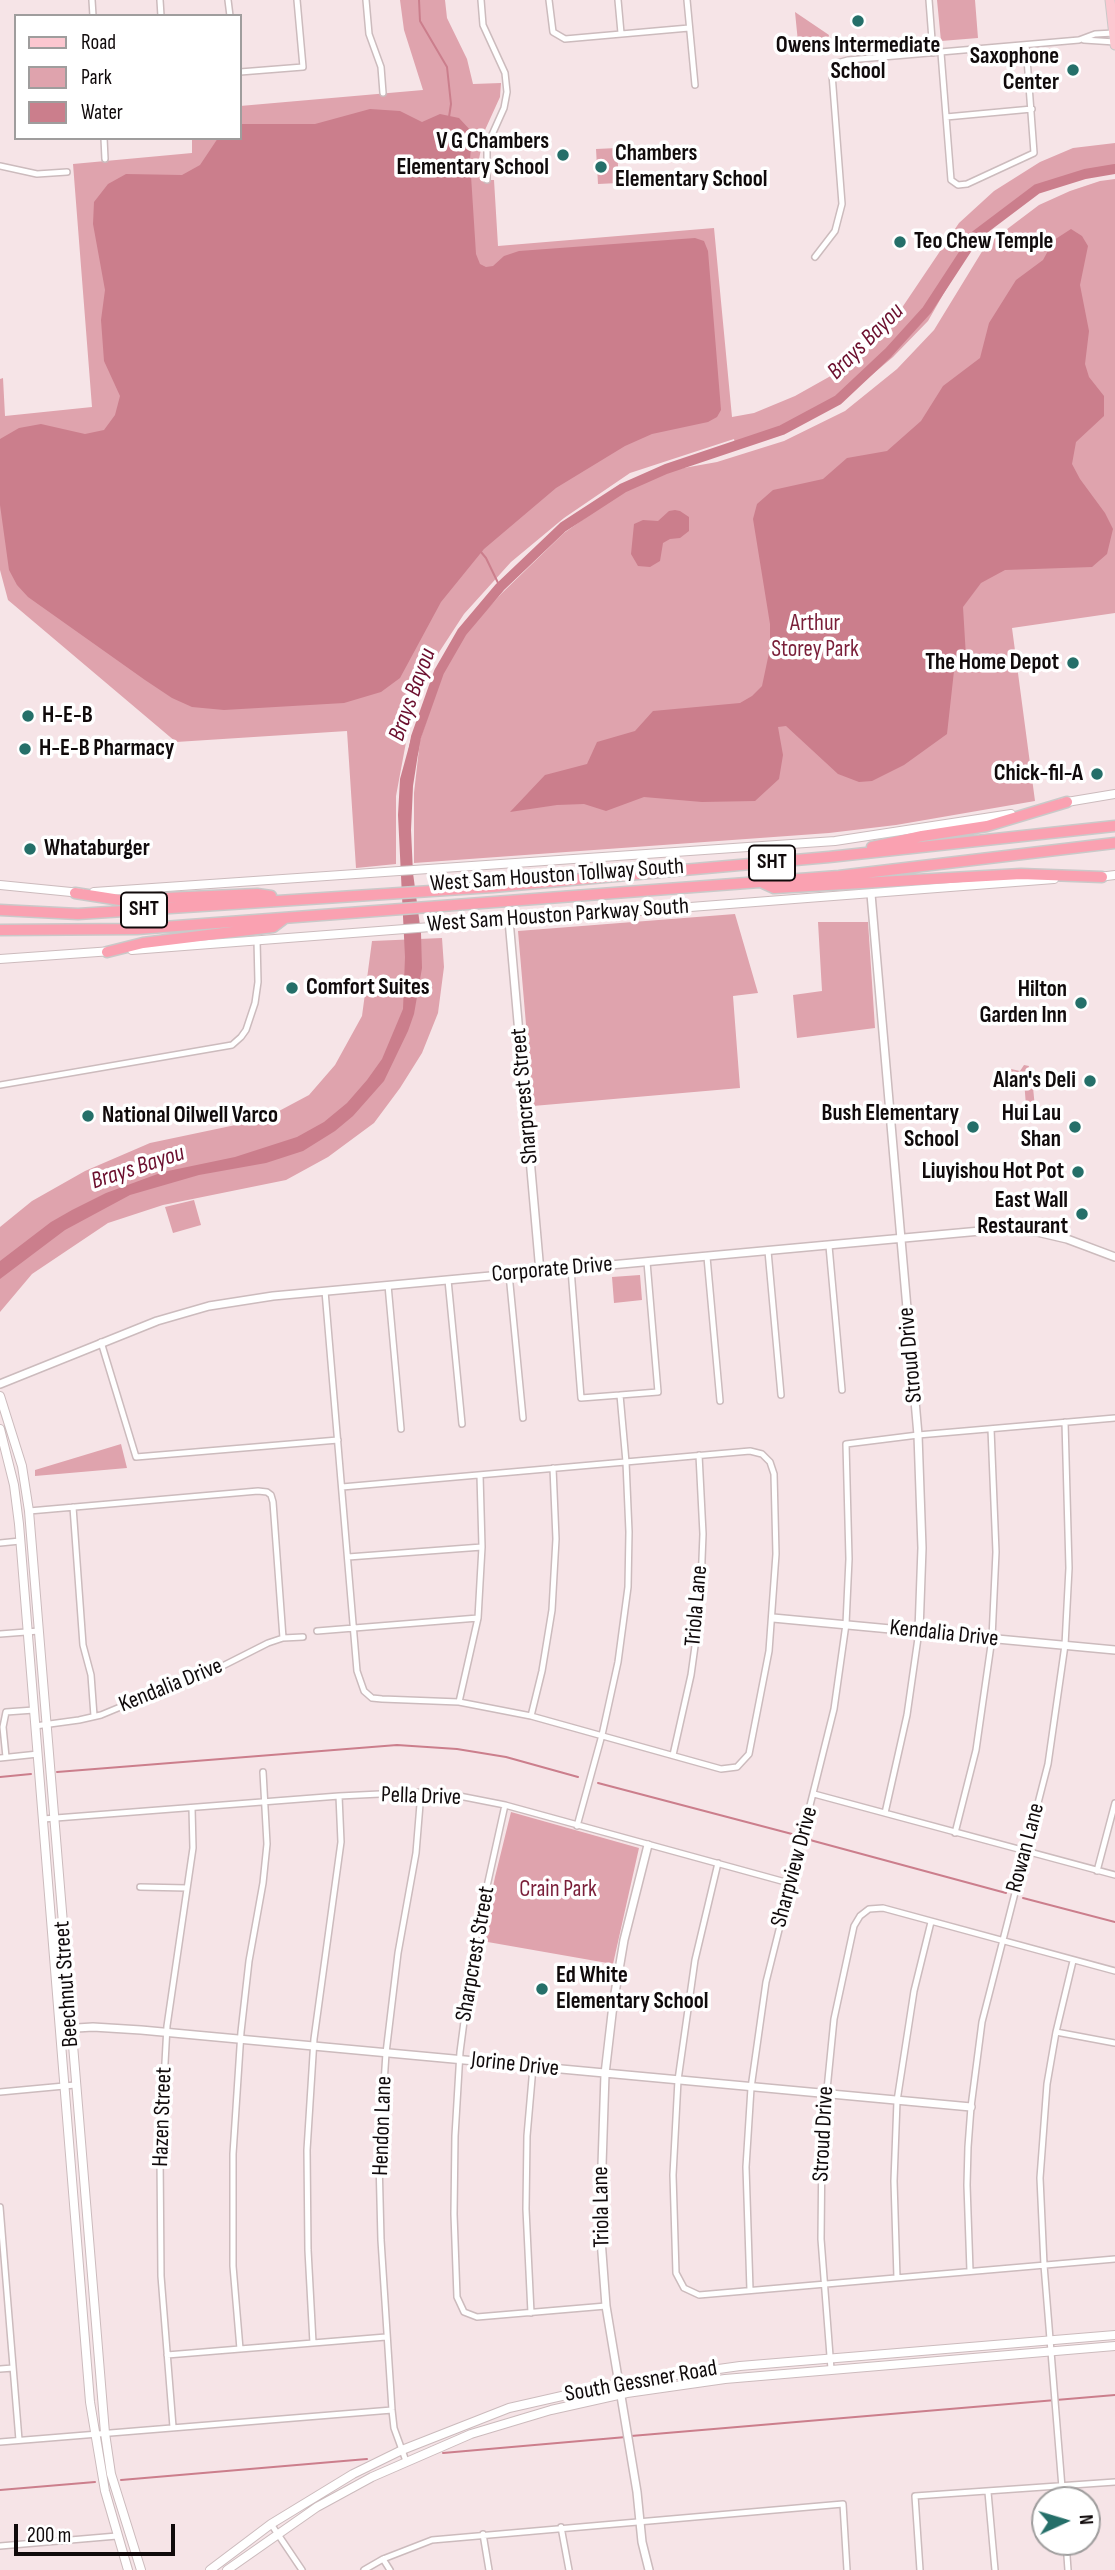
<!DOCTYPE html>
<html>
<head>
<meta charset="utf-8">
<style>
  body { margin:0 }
  #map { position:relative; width:1115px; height:2570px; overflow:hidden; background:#f6e4e7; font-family:"Sofia Sans Condensed",sans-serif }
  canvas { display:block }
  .legend { position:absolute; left:14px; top:14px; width:228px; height:126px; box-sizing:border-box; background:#fff; border:2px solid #9f9d9d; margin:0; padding:9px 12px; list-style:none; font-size:21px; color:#100a0b }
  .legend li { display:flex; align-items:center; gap:14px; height:35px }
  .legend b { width:35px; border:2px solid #9f9d9d }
  .north { position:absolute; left:1031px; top:2486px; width:70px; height:70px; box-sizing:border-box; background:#fff; border:2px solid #9f9d9d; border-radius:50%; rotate:86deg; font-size:19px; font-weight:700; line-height:28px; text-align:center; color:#100a0b }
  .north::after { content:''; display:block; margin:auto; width:24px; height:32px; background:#256f69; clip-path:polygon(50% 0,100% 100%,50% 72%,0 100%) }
  .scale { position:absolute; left:14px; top:2524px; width:161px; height:32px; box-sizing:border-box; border:4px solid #100a0b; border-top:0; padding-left:9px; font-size:21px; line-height:24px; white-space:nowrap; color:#100a0b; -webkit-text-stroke:5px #fff; paint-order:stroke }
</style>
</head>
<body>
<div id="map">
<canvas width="1115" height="2570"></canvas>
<ul class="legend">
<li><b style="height:9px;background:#fcc7d0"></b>Road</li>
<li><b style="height:19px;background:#dfa3ad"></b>Park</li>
<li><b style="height:19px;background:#cb7e8c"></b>Water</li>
</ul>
<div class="north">N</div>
<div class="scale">200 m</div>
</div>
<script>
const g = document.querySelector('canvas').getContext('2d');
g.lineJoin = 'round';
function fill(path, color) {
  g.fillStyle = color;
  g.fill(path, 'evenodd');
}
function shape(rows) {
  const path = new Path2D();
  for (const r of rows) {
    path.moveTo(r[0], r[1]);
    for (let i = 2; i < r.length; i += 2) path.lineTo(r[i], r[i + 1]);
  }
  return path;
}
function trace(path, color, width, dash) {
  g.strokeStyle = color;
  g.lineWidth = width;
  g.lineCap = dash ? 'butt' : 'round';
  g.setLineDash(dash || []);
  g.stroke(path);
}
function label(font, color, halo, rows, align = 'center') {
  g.font = font + ' "Sofia Sans Condensed",sans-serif';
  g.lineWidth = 7;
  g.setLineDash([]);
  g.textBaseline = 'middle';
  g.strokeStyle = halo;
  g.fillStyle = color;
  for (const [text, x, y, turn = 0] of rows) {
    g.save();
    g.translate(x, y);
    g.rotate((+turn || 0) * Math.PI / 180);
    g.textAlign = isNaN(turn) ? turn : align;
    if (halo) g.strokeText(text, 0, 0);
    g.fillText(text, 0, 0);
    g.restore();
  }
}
fill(shape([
  [400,0,445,0,447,18,467,59,473,84,501,83,500,97,485,130,479,159,480,180,494,180,498,246,714,228,732,417,754,413,795,396,836,373,891,324,959,223,994,191,1040,162,1073,148,1115,143,1115,168,1071,178,1038,192,982,233,965,256,928,321,893,357,841,401,783,432,736,447,734,439,630,473,564,518,511,562,464,614,434,660,409,726,396,796,396,864,356,868,347,731,176,742,8,600,0,570,0,379,3,378,5,416,92,407,73,164,192,153,192,138,240,138,240,106,423,90,404,30],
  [937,0,975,0,978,38,941,41],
  [795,12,829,35,825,50,799,52],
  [617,148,619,183,598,184,596,149],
  [1115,179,1115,613,1012,628,1035,801,896,825,829,833,414,863,414,793,420,740,441,677,464,634,502,593,564,533,623,491,667,471,717,462,784,441,845,411,897,369,934,330,986,245,1039,205,1070,191,1100,181],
  [735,914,758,993,733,996,740,1088,533,1106,518,931],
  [818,922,868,922,875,1028,797,1038,793,995,822,991],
  [442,938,444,967,438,1013,422,1053,400,1088,374,1123,328,1157,286,1180,163,1205,108,1223,32,1274,0,1312,0,1227,32,1201,85,1171,150,1143,264,1119,309,1095,335,1065,362,1016,372,941],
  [1024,1065,1029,1066,1027,1073,1032,1077,1036,1118,1027,1119,1024,1080,1026,1075,1021,1074,1020,1083,1016,1084,1010,1080,1011,1069,1020,1071],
  [194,1200,201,1225,173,1233,165,1207],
  [640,1275,642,1300,614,1303,612,1277],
  [121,1444,127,1468,35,1476,35,1470],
  [511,1812,639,1848,613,1964,482,1941,495,1877]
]), '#dfa3ad');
fill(shape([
  [370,109,400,111,422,122,440,114,459,118,472,132,470,160,476,254,480,264,486,267,493,266,504,256,519,251,695,238,704,241,708,251,721,410,717,417,708,422,652,434,625,446,556,488,484,549,441,602,400,678,381,692,344,703,224,710,192,707,172,698,145,680,28,597,17,585,9,570,0,505,0,439,19,428,41,424,85,434,104,430,115,415,120,396,104,361,101,320,105,290,93,224,94,202,108,184,126,174,182,175,200,165,218,138,240,138,240,124,315,124],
  [1071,229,1082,236,1088,246,1080,285,1089,331,1085,364,1089,377,1104,396,1104,416,1076,442,1072,464,1080,479,1105,513,1113,529,1107,554,1092,567,1005,570,981,583,963,607,966,657,954,671,947,734,904,765,872,781,859,782,838,774,786,726,778,727,783,755,779,779,755,801,702,802,644,797,606,811,584,804,557,805,510,812,545,775,587,764,597,742,635,731,653,711,740,703,752,696,762,686,770,648,770,624,753,519,757,504,773,490,823,479,847,458,887,451,921,421,943,386,980,358,989,323,1016,280,1043,260,1054,240],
  [675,510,680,511,689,517,689,531,680,538,670,539,663,543,660,561,650,567,638,566,631,554,634,524,643,520,658,521,669,511],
  [411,739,420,741,413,786,411,830,413,873,421,933,422,968,414,1014,408,1031,384,1081,353,1116,335,1131,303,1151,266,1163,199,1175,130,1195,65,1230,0,1279,0,1261,51,1222,72,1210,106,1193,163,1172,235,1157,297,1137,324,1122,347,1103,367,1080,382,1059,403,1009,405,957,398,815,400,779]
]), '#cb7e8c');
trace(shape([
  [419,0,420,21,447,67,451,104,449,117],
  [481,552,486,558,500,587],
  [57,1772,397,1745,457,1749,506,1757,578,1777],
  [0,1777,31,1774],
  [598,1783,792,1834],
  [810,1840,1006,1893],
  [1023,1898,1115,1922],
  [631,2436,1115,2395],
  [443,2453,626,2437],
  [121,2480,367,2459],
  [0,2490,95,2482]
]), '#cb7e8c', 2);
trace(shape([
  [413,753,416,737,439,672,462,632,500,587,563,527,623,488,666,469,782,430,838,400,888,353,927,310,976,235,1037,189,1085,174,1115,169]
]), '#cb7e8c', 10);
const minor = shape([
  [92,0,93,16],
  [160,0,161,16],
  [228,0,230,16],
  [366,0,369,34,381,67,383,93],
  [481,0,483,25,505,73,507,92,504,108,487,146,487,180],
  [549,0,553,32,565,39,689,28],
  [618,0,621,33],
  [687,0,695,85],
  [929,0,933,53],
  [1084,40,1115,42],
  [941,53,951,180,958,185,967,184,1034,153,1026,45],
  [240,72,303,67,297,0],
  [946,117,1032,109],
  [104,138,105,159],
  [0,166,37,174,67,172],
  [815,257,835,231,842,204,832,74,837,63,848,60,1079,40,1095,34,1114,33],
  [0,1085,232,1045,241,1037,246,1030,255,1003,258,982,257,940],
  [829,1246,842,1390],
  [768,1251,781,1395],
  [707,1257,720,1401],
  [571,1269,581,1398,620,1395,658,1392,647,1262],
  [509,1274,523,1418],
  [448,1280,462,1424],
  [388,1285,401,1429],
  [325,1291,357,1671,364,1691,372,1698,382,1699,459,1702,531,1716,721,1769,737,1767,749,1754,769,1651,776,1554,774,1474,770,1462,762,1454,750,1451,342,1487],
  [101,1342,136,1457,338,1440],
  [73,1507,83,1645,91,1675,94,1716],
  [29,1511,258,1491,267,1492,271,1495,273,1502,283,1638],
  [0,1543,20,1541],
  [348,1557,482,1547],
  [317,1631,478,1618],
  [0,1634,39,1631],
  [459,1702,478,1618,482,1547,480,1475],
  [531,1716,542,1671,552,1610,556,1539,553,1468],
  [35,1726,79,1720,101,1715,142,1698,189,1683,268,1643,283,1638,303,1637],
  [673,1755,691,1675,700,1610,703,1534,699,1455],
  [6,1757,3,1727,6,1712,34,1710],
  [0,1758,38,1754],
  [814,1794,1115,1875],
  [505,1805,474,1945,460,2052,455,2136,454,2214,457,2297,464,2312,477,2317,606,2306],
  [885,1813,907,1715,919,1631],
  [43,1819,339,1796,421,1792,449,1794,505,1805,789,1883],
  [577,1826,602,1735,618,1662,628,1587,629,1532,626,1462,620,1395],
  [955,1833,976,1750,992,1638,996,1552,991,1429],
  [718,1863,695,1960,678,2080,673,2175,676,2273,684,2288,699,2295,1115,2259],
  [1097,1871,1115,1803],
  [140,1887,187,1888],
  [1056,2032,1115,2043],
  [0,2092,75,2085],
  [0,2207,19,2440],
  [970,2271,967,2185,968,2147,971,2107,982,2022,1048,1764,1065,1645,1069,1568,1065,1422],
  [897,2278,894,2181,897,2101,914,1991,931,1922],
  [750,2290,746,2167,751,2088,766,1982,834,1709,846,1624,849,1559,846,1444,918,1435,1115,1418],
  [531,2313,526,2209,527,2136,533,2067],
  [313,2343,308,2250,307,2150,314,2039,341,1842,339,1796],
  [240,2349,233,2266,233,2154,241,2032,249,1961,263,1883,267,1844,263,1772],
  [167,2355,386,2337],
  [0,2369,13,2368],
  [831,2369,821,2239,822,2140,834,2019,854,1926,860,1916,869,1909,883,1908,1115,1971],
  [173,2427,161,2276,160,2155,167,2026,193,1848,192,1808],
  [0,2442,392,2410],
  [406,2461,394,2428,392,2410,381,2240,379,2160,386,2053,398,1953,416,1853,421,1792],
  [988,2492,995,2570],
  [1063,2500,1044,2265,1040,2178,1047,2084,1056,2032,1073,1961],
  [271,2524,302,2570],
  [561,2527,569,2570],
  [483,2534,489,2570],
  [1066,2542,1068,2570],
  [0,2546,117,2536],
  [383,2559,390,2570],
  [364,2570,383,2559,432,2540,843,2504,847,2570],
  [920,2570,915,2496,1115,2482]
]);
const tertiary = shape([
  [871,894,918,1435,922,1548,919,1631],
  [509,920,540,1272],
  [0,1384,157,1321,209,1306,273,1296,1002,1229,1037,1232,1067,1239,1115,1257],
  [773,1618,1115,1650],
  [648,1845,624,1940,613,2005,605,2074,600,2226,606,2306,637,2492,642,2542,649,2570],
  [60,2029,93,2027,141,2030,971,2107]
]);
const secondary = shape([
  [1061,803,1115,794],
  [1099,877,1115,875],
  [0,885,81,893],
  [94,892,835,841,1011,814],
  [132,950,1054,879],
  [0,959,112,951],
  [0,1396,22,1466,29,1511,105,2433,111,2474,141,2570],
  [0,1429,14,1485,19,1524,90,2402,105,2491,128,2570],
  [210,2570,271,2524,353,2474,402,2450,509,2408,619,2383,740,2366,1115,2335],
  [227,2570,317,2507,372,2477,471,2434,551,2410,627,2393,725,2379,1115,2346]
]);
const primary = shape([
  [1110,0,1115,45]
]);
const motorway = shape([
  [872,847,922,836,987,826,1067,802],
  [763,883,774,888,1021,874,1102,877],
  [75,893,120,900,257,894,271,896],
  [0,910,78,914,493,887,829,857,1115,826],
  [0,930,137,929,839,876,1115,843],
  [107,952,143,943,273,927,285,918]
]);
trace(minor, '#ccbbbd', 8);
trace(tertiary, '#ccbbbd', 10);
trace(secondary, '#ccbbbd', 10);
trace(primary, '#cac9c9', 11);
trace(motorway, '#cac9c9', 13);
trace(minor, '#fff', 5);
trace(tertiary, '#fff', 7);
trace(secondary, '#fff', 8);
trace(primary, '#fcc7d0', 9);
trace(motorway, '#faa1b1', 10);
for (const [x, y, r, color] of [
  [858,21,7,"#256f69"],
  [1073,70,7,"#256f69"],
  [563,155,7,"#256f69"],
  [601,167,7,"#256f69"],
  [900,242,7,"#256f69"],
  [1073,663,7,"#256f69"],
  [28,716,7,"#256f69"],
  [25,749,7,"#256f69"],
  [1097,774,7,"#256f69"],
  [30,849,7,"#256f69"],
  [292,988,7,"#256f69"],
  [1081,1003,7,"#256f69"],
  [1090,1081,7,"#256f69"],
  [88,1116,7,"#256f69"],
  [973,1127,7,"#256f69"],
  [1075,1127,7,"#256f69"],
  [1078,1172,7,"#256f69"],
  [1082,1214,7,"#256f69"],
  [542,1989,7,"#256f69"]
]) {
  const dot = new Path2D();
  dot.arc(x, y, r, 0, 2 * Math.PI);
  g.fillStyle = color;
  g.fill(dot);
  trace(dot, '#fff', 2.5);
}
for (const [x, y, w] of [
  [772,863,46],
  [144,910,46]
]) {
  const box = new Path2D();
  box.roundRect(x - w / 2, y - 17.5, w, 35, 5);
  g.fillStyle = '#fff';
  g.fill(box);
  trace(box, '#100a0b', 2);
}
label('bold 21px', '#100a0b', null, [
  ["SHT",772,863],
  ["SHT",144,910]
]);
label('bold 23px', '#100a0b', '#fff', [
  ["Owens Intermediate",858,46,"center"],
  ["School",858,72,"center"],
  ["Saxophone",1059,57],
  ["Center",1059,83],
  ["V G Chambers",549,142],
  ["Elementary School",549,168],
  ["Chambers",615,154,"left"],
  ["Elementary School",615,180,"left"],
  ["Teo Chew Temple",914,242,"left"],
  ["The Home Depot",1059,663],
  ["H-E-B",42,716,"left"],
  ["H-E-B Pharmacy",39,749,"left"],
  ["Chick-fil-A",1083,774],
  ["Whataburger",44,849,"left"],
  ["Comfort Suites",306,988,"left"],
  ["Hilton",1067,990],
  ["Garden Inn",1067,1016],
  ["Alan's Deli",1076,1081],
  ["Bush Elementary",959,1114],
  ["School",959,1140],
  ["Hui Lau",1061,1114],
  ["Shan",1061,1140],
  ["National Oilwell Varco",102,1116,"left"],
  ["Liuyishou Hot Pot",1064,1172],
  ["East Wall",1068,1201],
  ["Restaurant",1068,1227],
  ["Ed White",556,1976,"left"],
  ["Elementary School",556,2002,"left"]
], 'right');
label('23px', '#7a1f39', '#fff', [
  ["Arthur",815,624],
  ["Storey Park",815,650],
  ["Crain Park",558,1890]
]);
label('23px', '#100a0b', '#fff', [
  ["West Sam Houston Tollway South",557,876,-4],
  ["West Sam Houston Parkway South",558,916,-4],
  ["Sharpcrest Street",525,1096,-95],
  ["Corporate Drive",552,1270,-5],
  ["Stroud Drive",911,1355,-95],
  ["Triola Lane",697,1606,-85],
  ["Kendalia Drive",944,1634,6],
  ["Kendalia Drive",171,1686,-22],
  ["Pella Drive",421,1797,2],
  ["Rowan Lane",1026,1848,-75],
  ["Sharpview Drive",795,1867,-75],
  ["Sharpcrest Street",476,1954,-80],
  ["Beechnut Street",67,1984,-94],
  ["Jorine Drive",515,2065,6],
  ["Hazen Street",163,2117,-88],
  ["Hendon Lane",383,2126,-88],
  ["Stroud Drive",824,2134,-87],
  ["Triola Lane",602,2207,-91],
  ["South Gessner Road",641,2382,-10]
]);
label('italic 24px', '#6b0e2d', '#fff', [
  ["Brays Bayou",866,342,-45],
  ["Brays Bayou",413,695,-70],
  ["Brays Bayou",138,1168,-18]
]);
</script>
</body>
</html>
